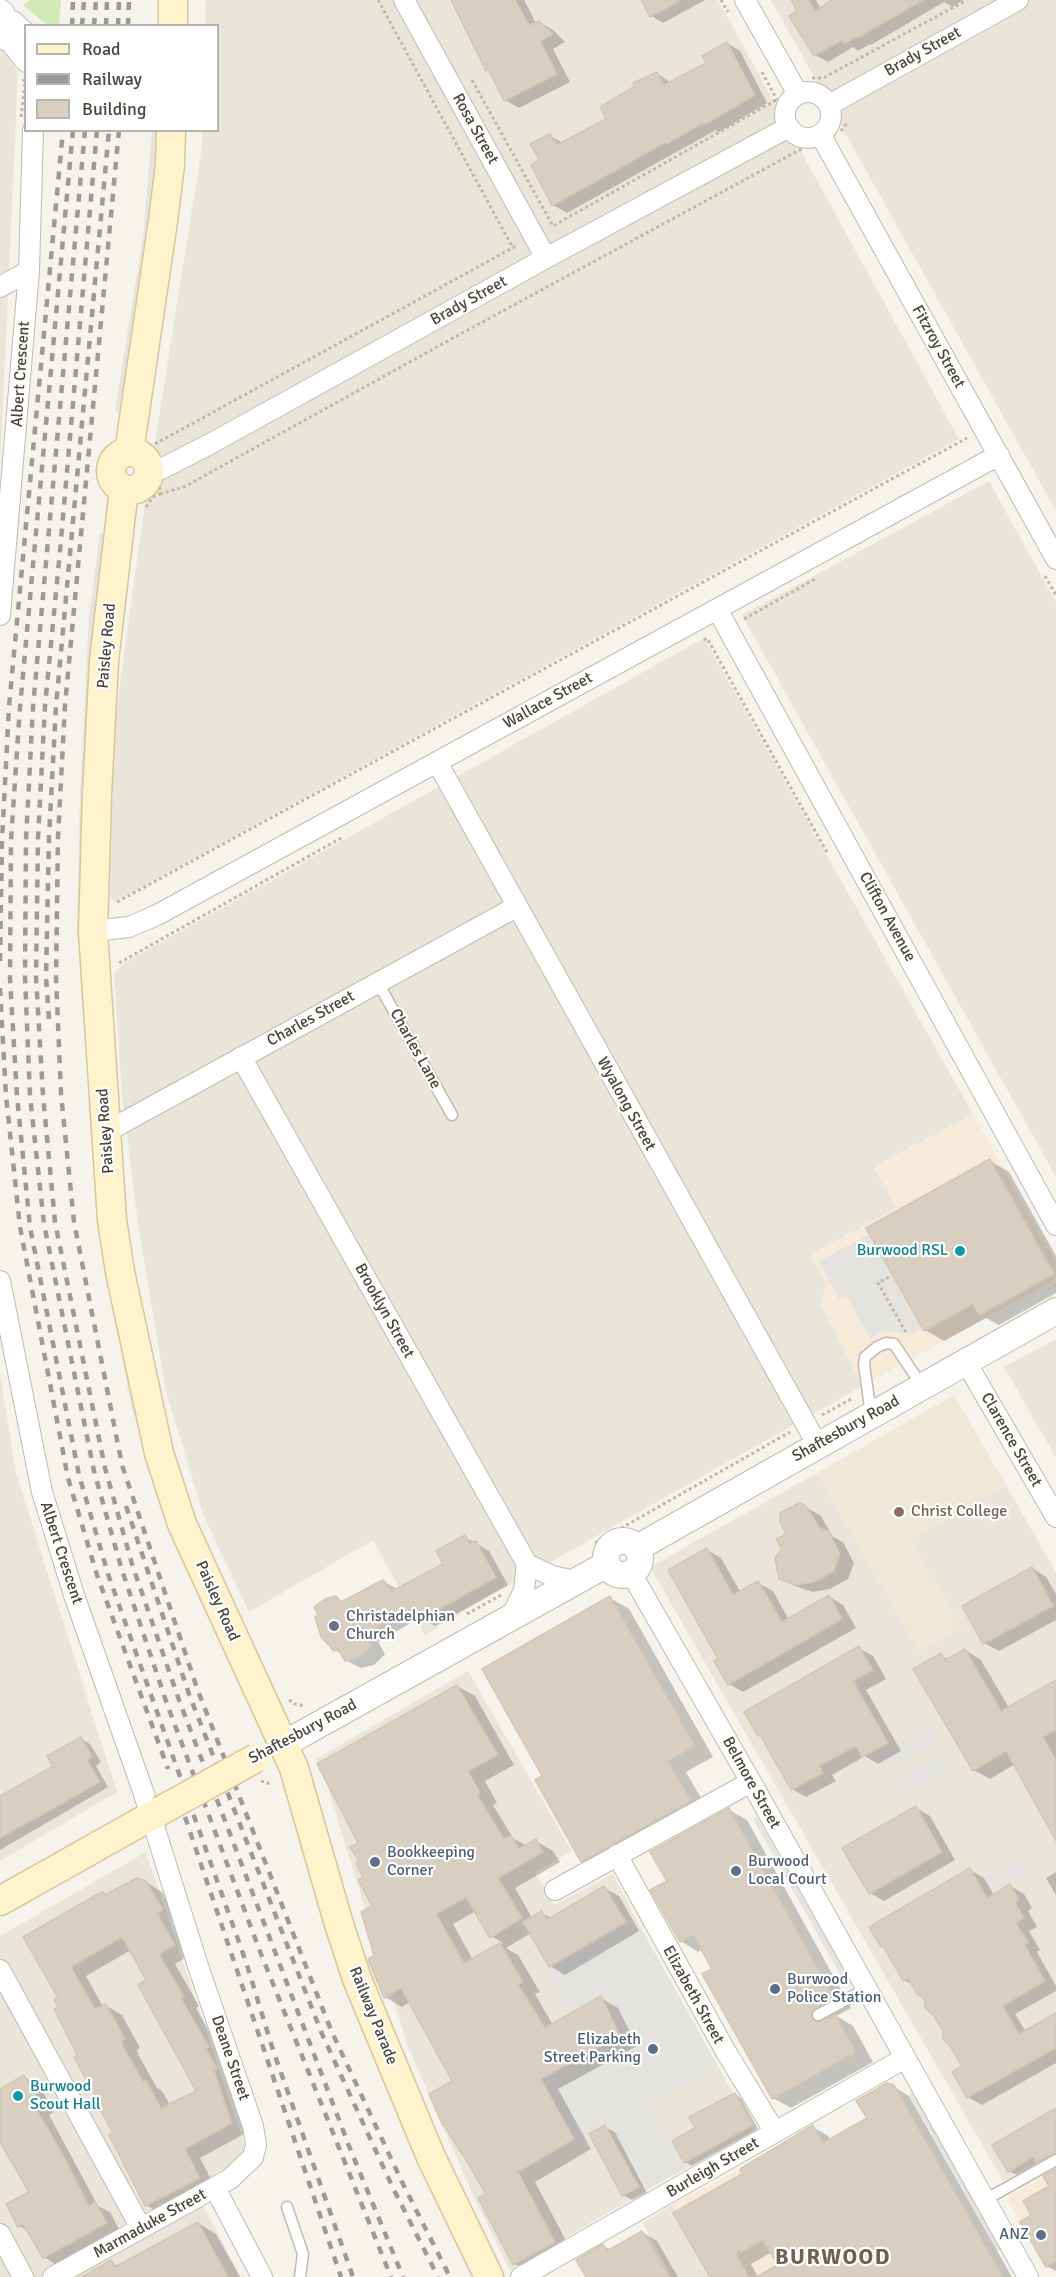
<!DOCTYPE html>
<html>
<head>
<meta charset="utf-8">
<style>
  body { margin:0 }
  #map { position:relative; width:1056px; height:2277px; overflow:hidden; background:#f6f3ec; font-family:Signika,sans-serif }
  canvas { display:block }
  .legend { position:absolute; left:24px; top:24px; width:195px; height:108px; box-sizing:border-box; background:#fff; border:2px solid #b7b4b0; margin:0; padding:8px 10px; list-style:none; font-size:18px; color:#4b4439 }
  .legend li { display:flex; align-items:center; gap:12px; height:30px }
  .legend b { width:30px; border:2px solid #b7b4b0 }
</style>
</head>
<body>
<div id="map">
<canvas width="1056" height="2277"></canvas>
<ul class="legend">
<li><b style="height:8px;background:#fff3cd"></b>Road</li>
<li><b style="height:8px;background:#9a9a9a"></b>Railway</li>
<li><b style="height:16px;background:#d8cfc1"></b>Building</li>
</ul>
</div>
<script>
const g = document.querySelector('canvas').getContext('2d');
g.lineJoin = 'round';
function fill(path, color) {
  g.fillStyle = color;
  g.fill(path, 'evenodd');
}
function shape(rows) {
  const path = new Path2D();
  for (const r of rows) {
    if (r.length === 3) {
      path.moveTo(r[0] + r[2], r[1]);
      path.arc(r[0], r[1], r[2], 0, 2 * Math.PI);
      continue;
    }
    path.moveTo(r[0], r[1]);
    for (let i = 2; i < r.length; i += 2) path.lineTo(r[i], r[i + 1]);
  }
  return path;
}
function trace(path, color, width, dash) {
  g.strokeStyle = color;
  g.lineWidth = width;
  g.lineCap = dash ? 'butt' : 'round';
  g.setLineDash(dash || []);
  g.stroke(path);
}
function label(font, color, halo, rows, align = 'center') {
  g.font = font + ' Signika,sans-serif';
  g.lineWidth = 4.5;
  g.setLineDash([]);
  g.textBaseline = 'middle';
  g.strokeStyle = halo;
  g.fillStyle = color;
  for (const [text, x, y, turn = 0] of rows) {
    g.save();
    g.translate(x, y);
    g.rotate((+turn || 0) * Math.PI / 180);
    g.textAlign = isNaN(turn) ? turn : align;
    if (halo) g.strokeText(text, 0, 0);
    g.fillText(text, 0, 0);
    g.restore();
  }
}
fill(shape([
  [206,0,718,0,959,439,114,902,107,894,108,860,116,713,143,517,202,147,202,131,218,130,218,26,205,25],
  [771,0,1056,0,1056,511,1003,416],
  [0,43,18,73,0,470],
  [989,481,1056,602,1056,1177,742,615],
  [704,638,973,1114,874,1167,897,1208,810,1255,826,1282,821,1304,863,1386,460,1613,425,1635,373,1540,249,1612,204,1517,166,1391,137,1217,122,1095,114,973,126,962],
  [1056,1339,1056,1458,1004,1367],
  [0,1374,16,1473,117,1792,0,1861],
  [817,1473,919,1651,961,1627,910,1539,1006,1485,1056,1572,1056,2152,1003,2181,650,1567],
  [468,1671,572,1851,535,1872,554,1905,613,1874,636,1919,547,1969,606,1995,627,2033,609,2123,647,2190,510,2270,475,2200,408,2047,327,1785,316,1759],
  [146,1852,248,2155,193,2187,241,2277,0,2277,0,1936],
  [718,2066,754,2131,685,2169,648,2104],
  [672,2205,714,2277,652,2277,667,2268,643,2223]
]), '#eae5da');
fill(shape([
  [973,1114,1056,1264,1056,1277,1055,1280,863,1386,821,1303,826,1282,810,1255,896,1208,874,1167],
  [740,2169,773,2232,808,2277,714,2277,672,2205],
  [1056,2170,1056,2270,1045,2267,1007,2198]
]), '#f7ead8');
fill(shape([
  [954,1395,1006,1485,911,1539,961,1628,919,1652,817,1473]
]), '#efe8d6');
fill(shape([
  [30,0,61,0,59,25,47,25,23,5]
]), '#d2eab5');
fill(shape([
  [152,131,158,131,149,236,121,412,115,411,143,237],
  [100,533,106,534,83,929,170,1531,131,1405,101,1246,77,931,80,796,89,618],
  [870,1234,922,1329,911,1334,885,1331,870,1338,847,1296,839,1299,819,1261],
  [930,1727,937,1741,888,1769,880,1755],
  [947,1751,955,1765,905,1793,897,1779],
  [757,1817,852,1984,847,1987,753,1819],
  [1019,1858,1027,1871,989,1892,982,1879],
  [636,1919,718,2066,649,2104,685,2169,647,2190,609,2123,576,2142,541,2081,627,2033,606,1995,572,2013,547,1969],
  [914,2091,1002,2249,998,2252,909,2094]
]), '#e5e3e0');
fill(shape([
  [451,0,524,0,536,23,539,22,553,30,565,42,553,49,570,82,519,108,505,100],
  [643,0,705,0,663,23,652,16],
  [793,0,816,0,821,9,835,0,963,0,952,7,944,2,871,45,870,44,858,51,853,47,828,62,815,55,799,11],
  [727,43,740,51,767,103,719,132,716,130,567,213,553,205,541,159,550,136,563,143,608,119,657,73,671,83,708,63],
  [990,1161,1009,1172,1056,1256,1056,1293,999,1325,986,1318,944,1341,925,1330],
  [806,1507,821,1516,833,1537,843,1542,854,1563,848,1579,830,1589,813,1592,795,1586,780,1578,783,1549,788,1534],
  [465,1537,489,1551,508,1585,435,1626,421,1617,378,1642,385,1654,374,1665,360,1668,346,1660,343,1655,335,1650,335,1598,344,1602,383,1581,397,1589,445,1565],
  [707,1550,721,1558,741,1593,758,1583,773,1591,789,1620,829,1597,843,1605,856,1628,743,1692,729,1684,720,1659],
  [1032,1568,1046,1577,1056,1594,1056,1620,999,1651,984,1643],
  [610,1598,629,1609,713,1757,686,1772,709,1812,601,1872,582,1861],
  [859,1648,873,1656,886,1679,866,1690,901,1751,878,1764,865,1756,832,1775,836,1781,806,1797,792,1789,763,1737,759,1735],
  [965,1650,981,1660,1009,1708,1056,1681,1056,1830,1015,1764,990,1779,974,1770,941,1655,949,1660],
  [457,1686,475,1696,514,1765,485,1781,497,1803,493,1805,513,1838,527,1846,536,1841,553,1851,560,1862,515,1888,532,1918,542,1913,553,1919,604,1888,619,1896,639,1931,565,1975,550,1966,531,1933,506,1948,518,1955,540,1992,535,1994,553,2025,601,1998,618,2008,637,2046,558,2089,591,2149,535,2182,572,2252,532,2274,515,2264,480,2199,488,2195,454,2081,410,2002,402,2007,385,1997,376,1956,374,1906,361,1861,360,1844],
  [476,1911,492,1936,503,1943,473,1960,453,1924],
  [81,1739,90,1744,101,1762,96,1766,108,1787,0,1850,0,1797,55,1767],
  [916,1808,930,1816,955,1860,884,1901,870,1893],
  [729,1810,747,1820,851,2008,836,2016,853,2026,873,2062,791,2108,773,2098,702,1949,698,1952,681,1941,669,1882],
  [970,1870,984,1878,994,1895,1010,1886,1024,1894,1032,1908,1028,1911,1037,1927,1029,1931,1040,1950,1037,1952,1056,1986,1056,1991,1015,2014,1026,2032,1056,2015,1056,2063,982,2105,968,2097,964,2067,925,1998,915,1986,904,1980,886,1948,882,1946],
  [1056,1872,1056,1895,1046,1878],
  [146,1882,162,1892,178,1919,172,1922,190,1955,175,1964,199,2006,196,2008,224,2057,248,2132,200,2158,215,2187,162,2214,146,2205,79,2056,61,2007,60,1998,25,1937,103,1894,107,1896],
  [131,1950,148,1980,198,2091,170,2105,162,2091,157,2088,139,2056,137,2050,140,2048,122,2015,105,2005,103,2007,86,1976],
  [24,2077,39,2085,54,2112,49,2115,98,2206,110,2212,120,2231,58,2266,44,2257,30,2232,19,2226,31,2192,2,2142,0,2144,0,2090],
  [894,2087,909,2096,1012,2277,759,2277,780,2266,772,2252,751,2264,758,2277,711,2277,744,2174,813,2127,828,2136,831,2140,869,2119],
  [735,2094,741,2098,758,2129,692,2166,685,2162,697,2129],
  [1056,2110,1056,2167,1051,2169,1045,2166,1023,2178,1009,2171],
  [605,2127,615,2132,647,2193,632,2200,623,2195],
  [1056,2170,1056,2271,1047,2266,1033,2216,1051,2186],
  [198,2223,216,2234,240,2277,97,2277,111,2262,119,2267],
  [642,2232,657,2241,678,2277,587,2277,603,2246,612,2250]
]), '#0003');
const building = shape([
  [451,0,515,0,529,25,539,21,553,34,540,41,557,74,504,101,488,69,486,71,451,0],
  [641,0,681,0,650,17,641,0],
  [791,0,808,0,815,11,832,0,923,0,857,38,856,37,844,44,842,40,814,56,789,16,797,11,791,0],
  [727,42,755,95,704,125,703,123,667,144,666,142,552,206,531,165,539,159,530,144,550,134,557,145,606,119,600,107,635,86,633,83,657,72,664,85,706,63,702,56,727,42],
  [990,1159,1054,1274,979,1315,973,1304,924,1331,866,1228,990,1159],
  [799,1503,806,1506,819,1527,829,1532,840,1554,834,1571,815,1582,797,1585,779,1579,775,1558,782,1549,776,1539,786,1534,780,1522,780,1513,799,1503],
  [465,1535,470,1544,476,1541,496,1577,420,1620,413,1607,365,1634,372,1646,360,1657,345,1661,338,1649,334,1651,321,1637,315,1617,318,1615,314,1607,325,1599,336,1596,341,1602,383,1580,392,1591,443,1564,436,1551,465,1535],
  [707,1548,733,1595,758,1581,782,1622,829,1595,842,1619,728,1685,714,1661,718,1659,668,1570,707,1548],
  [1032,1567,1053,1606,983,1644,962,1606,1032,1567],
  [610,1596,695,1746,668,1761,691,1801,581,1862,535,1780,542,1776,482,1669,610,1596],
  [859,1646,873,1670,853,1681,888,1743,862,1757,856,1746,819,1766,823,1773,791,1790,760,1735,758,1736,744,1712,859,1646],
  [965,1649,1001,1711,1056,1680,1056,1730,1043,1737,1056,1761,1056,1841,1006,1751,973,1771,913,1669,941,1653,945,1660,965,1649],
  [457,1685,498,1755,468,1771,480,1793,477,1795,504,1839,511,1835,519,1849,536,1839,543,1852,498,1878,522,1918,490,1938,466,1897,436,1914,464,1963,500,1943,523,1982,518,1984,545,2028,601,1996,620,2035,541,2079,574,2139,518,2172,555,2242,513,2265,478,2198,486,2194,462,2153,461,2153,444,2125,443,2126,429,2094,452,2081,401,1988,384,1998,369,1962,368,1959,374,1955,361,1912,372,1906,358,1880,363,1877,356,1863,359,1861,350,1847,358,1843,317,1764,457,1685],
  [81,1737,92,1757,87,1760,100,1782,0,1838,0,1796,53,1766,47,1756,81,1737],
  [916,1806,942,1852,869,1894,842,1848,916,1806],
  [729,1808,834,1998,814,2009,811,2012,811,2018,818,2022,835,2014,856,2052,772,2099,702,1974,712,1969,693,1935,680,1942,650,1890,667,1881,650,1852,729,1808],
  [970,1868,987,1898,1010,1884,1019,1900,1015,1903,1024,1918,1016,1923,1028,1942,1024,1944,1045,1981,1003,2006,1019,2034,1056,2013,1056,2048,967,2098,952,2072,962,2066,950,2046,943,2039,943,2031,934,2016,925,2008,924,1999,917,1994,908,1978,903,1981,883,1946,881,1947,869,1927,970,1868],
  [137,1878,146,1881,163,1910,157,1913,175,1945,159,1954,184,1997,181,1998,209,2047,206,2049,217,2068,214,2070,232,2123,185,2149,200,2178,145,2206,109,2135,113,2133,98,2106,100,2105,74,2057,77,2055,54,2009,58,2007,54,2000,58,1998,23,1937,98,1894,104,1892,105,1895,137,1878],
  [122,1937,146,1980,138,1985,196,2091,161,2108,146,2080,143,2082,123,2046,122,2041,125,2039,106,2004,95,2009,71,1967,122,1937],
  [604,1886,626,1922,549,1967,523,1922,542,1911,547,1920,604,1886],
  [24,2075,41,2104,35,2107,62,2153,89,2206,95,2202,107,2223,43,2258,23,2224,18,2227,6,2204,29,2192,0,2142,0,2089,24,2075],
  [887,2083,894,2085,1003,2277,756,2277,778,2265,763,2240,736,2255,749,2277,710,2277,673,2213,742,2174,740,2169,813,2125,823,2143,867,2118,856,2101,887,2083],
  [735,2093,753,2125,684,2163,672,2141,695,2128,689,2117,735,2093],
  [1056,2108,1056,2153,1036,2162,1033,2157,1008,2172,992,2145,1056,2108],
  [605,2125,639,2187,622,2196,589,2134,605,2125],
  [1056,2169,1056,2261,1046,2267,1020,2222,1031,2215,1023,2201,1049,2186,1043,2176,1056,2169],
  [198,2222,228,2277,82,2277,111,2260,115,2267,198,2222],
  [642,2231,670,2277,586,2277,576,2260,603,2244,607,2251,642,2231]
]);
fill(building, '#d8cfc1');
trace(building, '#d3c7b4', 1.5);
const service = shape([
  [378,983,452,1115],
  [871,1414,864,1365,865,1357,877,1347,886,1343,894,1344,922,1386],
  [818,2015,866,1989],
  [985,2200,1056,2160],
  [287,2207,303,2254,300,2277]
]);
const minor = shape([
  [404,0,546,258],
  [745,0,798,94],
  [0,9,4,12,2,38],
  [0,21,13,21,26,33],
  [0,38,10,42,26,62],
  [808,115,23],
  [829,105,1018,0],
  [820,134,1056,559],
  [0,287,29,271],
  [149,471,161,469,210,444,546,258,789,127],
  [717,609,1056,1225],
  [0,615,29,271,33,130],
  [437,762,817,1444],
  [93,931,129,927,157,915,999,455],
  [241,1057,527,1564,552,1576,575,1581],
  [106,1132,516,907],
  [0,1281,42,1492,74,1595,143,1791,198,1966,253,2126,256,2145,253,2157,230,2179,53,2277],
  [966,1362,1056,1517],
  [631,1573,751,1782,1028,2277],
  [511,1617,524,1590,527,1564],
  [617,1855,726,2052,775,2132],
  [555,1890,751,1782],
  [0,1970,141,2228],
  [215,2188,262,2277],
  [0,2234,23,2277],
  [521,2277,905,2058]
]);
const tertiary = shape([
  [623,1558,17],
  [637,1548,1056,1311],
  [284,1744,607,1564]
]);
const secondary = shape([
  [173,26,173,0],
  [129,452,163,221,170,165,171,130],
  [130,471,19],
  [124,489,104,661,97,794,93,931,112,1220,120,1272,159,1453,182,1524,294,1768,338,1921,357,1979,431,2157,489,2277],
  [0,1901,160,1811]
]);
trace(service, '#c2bbae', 13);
trace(minor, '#c2bbae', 22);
trace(tertiary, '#c2bbae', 28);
trace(secondary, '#d6c79b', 31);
trace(shape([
  [378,0,513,248],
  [721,0,728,12],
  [762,72,777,100],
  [812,78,823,78,967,0],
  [472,80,553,226,778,99],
  [21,117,25,83,23,79],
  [841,131,847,123],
  [155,444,516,246],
  [160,494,184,487,464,332,805,147],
  [146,507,153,497,160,494,160,487],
  [1045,576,1056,595],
  [744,619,817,578],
  [704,640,707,638,828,854],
  [117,902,967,438],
  [119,963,343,837],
  [1041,1238,1056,1265],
  [889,1277,878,1283,907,1334],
  [1048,1289,1056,1285],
  [822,1415,853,1398],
  [595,1543,790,1432],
  [467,1614,501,1595],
  [289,1700,295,1704,305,1706],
  [261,1781,271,1784],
  [738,2251,753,2277]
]), '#c4b79f', 3, [3, 3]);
trace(service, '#fff', 10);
trace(minor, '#fff', 20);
trace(tertiary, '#fff', 26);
trace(secondary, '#fff3cd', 28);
trace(shape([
  [72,26,73,0],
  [82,26,84,0],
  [94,26,96,0],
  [106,26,107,0],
  [118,26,119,0],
  [128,26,129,0],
  [73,130,20,707,11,840,10,979,17,1096,30,1227,79,1475,108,1574,246,1962,273,2050,353,2277],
  [85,130,33,707,26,840,25,977,30,1096,44,1224,94,1471,121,1567,167,1704,261,1954,391,2277],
  [97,130,60,551,45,706,38,838,36,977,43,1095,55,1222,105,1468,132,1564,179,1700,349,2146,403,2277],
  [119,130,65,705,58,837,56,977,61,1094,74,1222,122,1465,198,1691,331,2030,402,2182,450,2277],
  [0,961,2,841,9,707,63,130],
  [0,988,6,1096,20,1227,68,1478,97,1575,168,1769],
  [49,1019,46,977,49,837,56,706,109,130],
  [126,1506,189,1694,322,2034,392,2186,438,2277],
  [185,1817,341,2277]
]), '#9a9a9a', 4.5, [8, 8]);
const secondaryBridge = shape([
  [160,1811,256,1758]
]);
trace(secondaryBridge, '#d6c79b', 31, []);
trace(secondaryBridge, '#fff3cd', 28);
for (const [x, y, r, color] of [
  [960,1251,6,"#0f9aa8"],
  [899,1512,6,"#8d6e63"],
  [334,1626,6,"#6b7280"],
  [375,1862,6,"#5c6f8a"],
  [736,1871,6,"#5c6f8a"],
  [775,1989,6,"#5c6f8a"],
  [653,2049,6,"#5c6f8a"],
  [18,2096,6,"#0f9aa8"],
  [1041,2235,6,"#5c6f8a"]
]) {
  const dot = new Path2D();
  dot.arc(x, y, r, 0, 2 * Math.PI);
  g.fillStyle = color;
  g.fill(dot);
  trace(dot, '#fff', 2);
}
label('16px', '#4b4439', '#fff', [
  ["Brady Street",923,52,-29],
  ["Rosa Street",475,129,61],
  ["Brady Street",469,301,-29],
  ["Fitzroy Street",938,347,61],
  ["Albert Crescent",21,374,-86],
  ["Paisley Road",107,646,-85],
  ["Wallace Street",548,701,-29],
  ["Clifton Avenue",887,917,61],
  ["Charles Street",311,1019,-29],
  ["Charles Lane",415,1049,61],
  ["Wyalong Street",626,1104,61],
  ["Paisley Road",106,1131,-94],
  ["Brooklyn Street",384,1311,61],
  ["Shaftesbury Road",846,1429,-29],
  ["Clarence Street",1011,1440,60],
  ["Albert Crescent",61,1553,72],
  ["Paisley Road",217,1601,66],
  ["Shaftesbury Road",303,1732,-28],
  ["Belmore Street",751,1783,61],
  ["Elizabeth Street",693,1995,61],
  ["Railway Parade",373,2016,68],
  ["Deane Street",230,2058,71],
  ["Burleigh Street",713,2168,-30],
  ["Marmaduke Street",150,2224,-29]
]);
label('16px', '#0d838f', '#fff', [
  ["Burwood RSL",948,1251],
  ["Burwood",30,2087,"left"],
  ["Scout Hall",30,2105,"left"]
], 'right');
label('16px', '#785e54', '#fff', [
  ["Christ College",911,1512]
], 'left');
label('16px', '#5b616d', '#fff', [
  ["Christadelphian",346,1617],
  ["Church",346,1635]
], 'left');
label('16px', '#4e5e75', '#fff', [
  ["Bookkeeping",387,1853],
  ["Corner",387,1871],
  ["Burwood",748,1862],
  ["Local Court",748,1880],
  ["Burwood",787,1980],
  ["Police Station",787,1998],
  ["Elizabeth",641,2040,"right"],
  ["Street Parking",641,2058,"right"],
  ["ANZ",1029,2235,"right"]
], 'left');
g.letterSpacing = '1.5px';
label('bold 22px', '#6e6250', '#fff', [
  ["BURWOOD",833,2258]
]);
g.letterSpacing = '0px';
</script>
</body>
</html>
